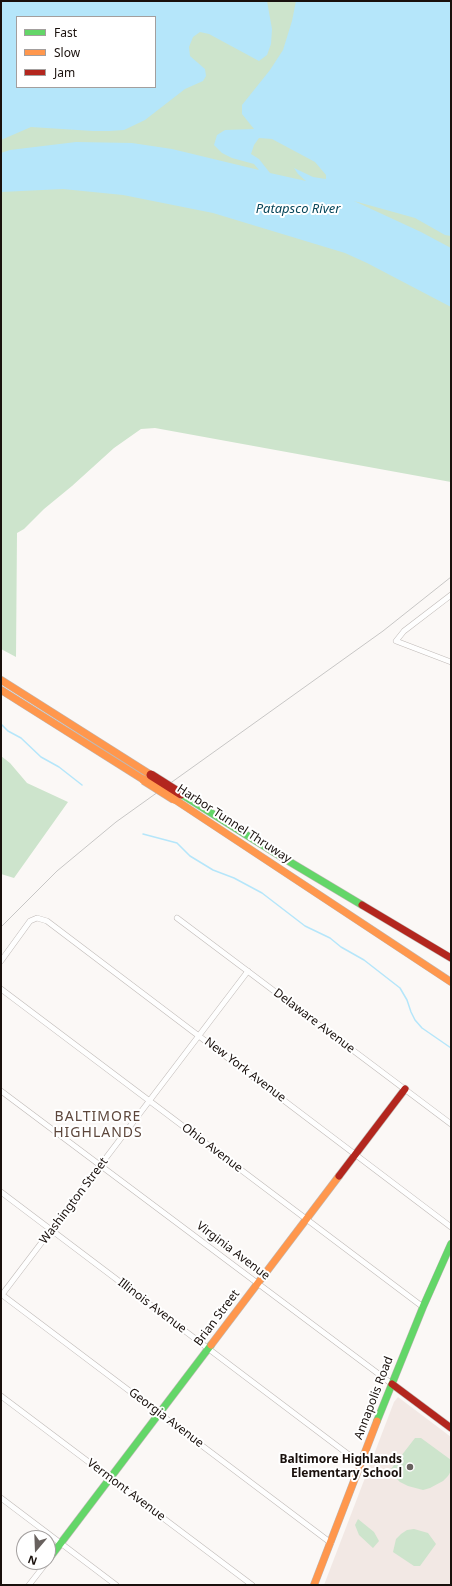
<!DOCTYPE html>
<html>
<head>
<meta charset="utf-8">
<style>
  body { margin:0 }
  #map { position:relative; width:452px; height:1586px; overflow:hidden; background:#fbf8f6; font-family:"Noto Sans",sans-serif }
  canvas { display:block }
  .frame { position:absolute; inset:0; border:2px solid #19100c; pointer-events:none }
  .legend { position:absolute; left:16px; top:16px; width:140px; height:72px; box-sizing:border-box; background:#fff; border:1px solid #a39f9e; margin:0; padding:5px 7px; list-style:none; font-size:12px; color:#19100c }
  .legend li { display:flex; align-items:center; gap:8px; height:20px }
  .legend b { width:20px; border:1px solid #a39f9e }
  .north { position:absolute; left:16px; top:1530px; width:40px; height:40px; box-sizing:border-box; background:#fff; border:1px solid #a39f9e; border-radius:50%; rotate:199deg; font-size:11px; font-weight:700; line-height:16px; text-align:center; color:#19100c }
  .north::after { content:''; display:block; margin:auto; width:14px; height:18px; background:#68615e; clip-path:polygon(50% 0,100% 100%,50% 72%,0 100%) }
</style>
</head>
<body>
<div id="map">
<canvas width="452" height="1586"></canvas>
<div class="frame"></div>
<ul class="legend">
<li><b style="height:5px;background:#63d668"></b>Fast</li>
<li><b style="height:5px;background:#ff974d"></b>Slow</li>
<li><b style="height:5px;background:#b3261e"></b>Jam</li>
</ul>
<div class="north">N</div>
</div>
<script>
const g = document.querySelector('canvas').getContext('2d');
g.lineJoin = 'round';
function fill(path, color) {
  g.fillStyle = color;
  g.fill(path, 'evenodd');
}
function shape(rows) {
  const path = new Path2D();
  for (const r of rows) {
    path.moveTo(r[0], r[1]);
    for (let i = 2; i < r.length; i += 2) path.lineTo(r[i], r[i + 1]);
  }
  return path;
}
function trace(path, color, width, dash) {
  g.strokeStyle = color;
  g.lineWidth = width;
  g.lineCap = dash ? 'butt' : 'round';
  g.setLineDash(dash || []);
  g.stroke(path);
}
function label(font, color, halo, rows, align = 'center') {
  g.font = font + ' "Noto Sans",sans-serif';
  g.lineWidth = 4;
  g.setLineDash([]);
  g.textBaseline = 'middle';
  g.strokeStyle = halo;
  g.fillStyle = color;
  for (const [text, x, y, turn = 0] of rows) {
    g.save();
    g.translate(x, y);
    g.rotate((+turn || 0) * Math.PI / 180);
    g.textAlign = isNaN(turn) ? turn : align;
    if (halo) g.strokeText(text, 0, 0);
    g.fillText(text, 0, 0);
    g.restore();
  }
}
fill(shape([
  [398,1397,451,1437,451,1585,324,1585,394,1402]
]), '#f2e8e4');
fill(shape([
  [1,1,451,1,451,482,155,428,141,429,114,448,72,486,44,509,24,529,17,533,16,657,1,649],
  [17,17,155,17,155,87,17,87],
  [1,756,10,763,27,783,68,802,14,878,1,874],
  [415,1438,421,1438,451,1460,451,1471,448,1476,443,1481,430,1488,423,1490,408,1486,400,1482,394,1476,391,1469],
  [358,1519,374,1532,379,1541,373,1548,359,1535,355,1525],
  [414,1529,428,1533,436,1544,420,1566,414,1566,393,1552,396,1539,401,1534,407,1530]
]), '#cde4cc');
fill(shape([
  [1,1,267,1,272,29,271,44,267,55,259,61,209,34,200,32,193,37,189,47,190,56,205,69,206,76,203,81,185,89,145,120,124,130,109,131,93,131,31,127,1,140],
  [17,17,155,17,155,87,17,87],
  [296,1,451,1,451,236,445,235,415,218,354,201,421,232,451,248,451,307,367,263,345,253,213,213,123,195,63,189,1,192,1,153,10,150,76,142,132,143,172,149,259,170,254,164,232,158,222,153,214,145,217,135,225,130,254,129,242,114,242,105,270,70,283,50,292,21],
  [259,138,272,139,315,162,326,175,326,179,313,177,294,168,298,174,306,181,270,173,259,159,251,154,254,145]
]), '#b5e6fa');
trace(shape([
  [1,724,8,731,21,738,41,757,59,767,82,785],
  [143,834,177,843,190,856,213,870,234,878,262,893,305,926,330,938,341,947,364,960,400,988,407,1000,411,1012,415,1020,422,1028,451,1048]
]), '#b5e6fa', 1.5);
const street = shape([
  [451,595,404,631,396,641,451,662],
  [177,918,451,1124],
  [1,961,30,921,37,918,47,921,451,1227],
  [1,989,423,1307],
  [1,1091,392,1384],
  [1,1192,361,1464],
  [1,1294,331,1543],
  [1,1296,248,971],
  [1,1396,252,1585],
  [1,1498,116,1585],
  [29,1585,47,1562]
]);
const fast = shape([
  [181,794,280,856,362,905],
  [377,1421,423,1307,451,1244],
  [48,1560,211,1345]
]);
const slow = shape([
  [1,680,151,775],
  [1,690,144,780],
  [174,799,451,982],
  [211,1345,339,1176],
  [314,1585,377,1421]
]);
const jam = shape([
  [362,905,451,958],
  [339,1176,405,1089],
  [392,1384,451,1428]
]);
trace(street, '#bfb9b6', 6);
trace(fast, '#bfb9b6', 8);
trace(slow, '#bfb9b6', 8);
trace(jam, '#bfb9b6', 8);
trace(street, '#fefefe', 5);
trace(fast, '#63d668', 7);
trace(slow, '#ff974d', 7);
trace(jam, '#b3261e', 7);
trace(shape([
  [1,927,57,871,116,822,383,631,451,577]
]), '#c7c6c5', 1);
const slowBridge = shape([
  [144,780,174,799]
]);
const jamBridge = shape([
  [151,775,181,794]
]);
trace(slowBridge, '#bfb9b6', 10, []);
trace(jamBridge, '#bfb9b6', 10, []);
trace(slowBridge, '#ff974d', 9);
trace(jamBridge, '#b3261e', 9);
for (const [x, y, r, color] of [
  [410,1467,4,"#68615e"]
]) {
  const dot = new Path2D();
  dot.arc(x, y, r, 0, 2 * Math.PI);
  g.fillStyle = color;
  g.fill(dot);
  trace(dot, '#fff', 1.5);
}
label('12px', '#19100c', '#fff', [
  ["Harbor Tunnel Thruway",234,824,33],
  ["Delaware Avenue",314,1021,37],
  ["New York Avenue",245,1070,37],
  ["Ohio Avenue",212,1148,37],
  ["Washington Street",74,1201,-53],
  ["Virginia Avenue",233,1251,37],
  ["Illinois Avenue",152,1306,37],
  ["Brian Street",217,1318,-53],
  ["Annapolis Road",374,1398,-69],
  ["Georgia Avenue",166,1418,37],
  ["Vermont Avenue",126,1490,37]
]);
label('bold 12px', '#19100c', '#fff', [
  ["Baltimore Highlands",402,1460],
  ["Elementary School",402,1474]
], 'right');
label('italic 13px', '#08475b', '#fff', [
  ["Patapsco River",298,209]
]);
g.letterSpacing = '1px';
label('14px', '#5d473c', '#fff', [
  ["BALTIMORE",98,1117],
  ["HIGHLANDS",98,1133]
]);
g.letterSpacing = '0px';
</script>
</body>
</html>
